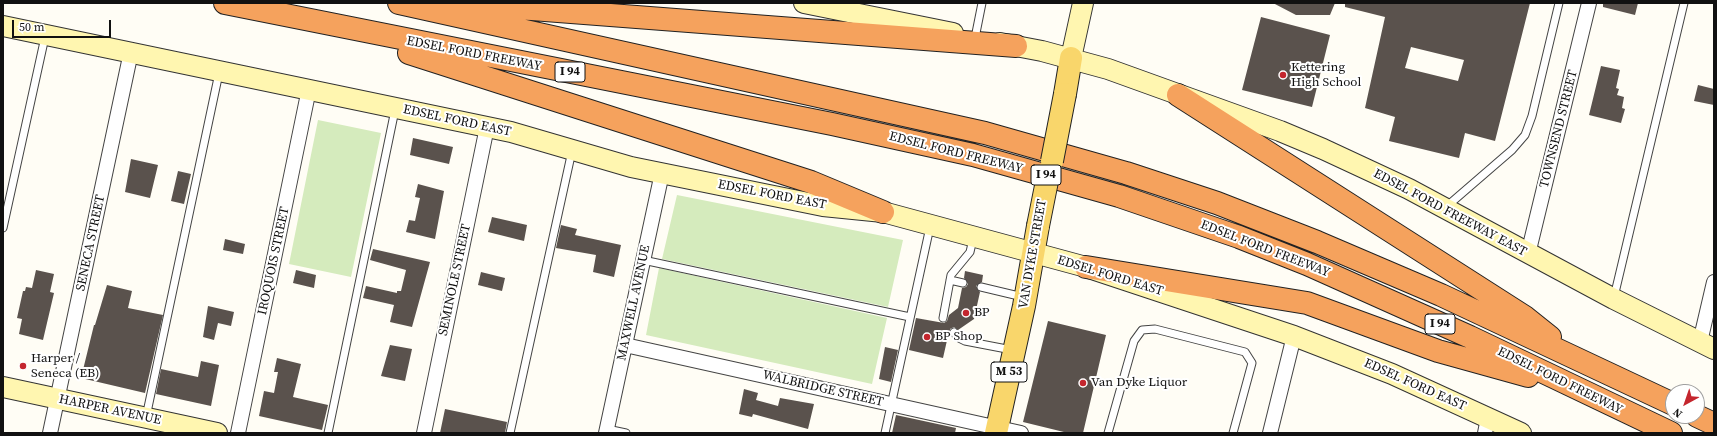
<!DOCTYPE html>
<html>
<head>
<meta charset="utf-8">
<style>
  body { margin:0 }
  #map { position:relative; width:1717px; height:436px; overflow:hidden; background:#fffdf5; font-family:"Source Serif 4",serif }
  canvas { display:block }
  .frame { position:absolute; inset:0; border:4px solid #111; pointer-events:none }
  .north { position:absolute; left:1665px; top:384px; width:40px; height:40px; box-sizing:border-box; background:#fff; border:1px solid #a0a0a0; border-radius:50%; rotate:220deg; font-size:11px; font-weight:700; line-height:16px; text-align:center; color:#111 }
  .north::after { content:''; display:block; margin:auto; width:14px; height:18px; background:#c4262e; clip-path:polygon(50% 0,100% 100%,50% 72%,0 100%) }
  .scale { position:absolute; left:12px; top:20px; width:99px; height:18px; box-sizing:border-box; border:2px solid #111; border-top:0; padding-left:5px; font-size:12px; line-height:14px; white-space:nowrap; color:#111; -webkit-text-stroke:3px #fff; paint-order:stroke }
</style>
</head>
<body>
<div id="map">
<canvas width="1717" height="436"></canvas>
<div class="frame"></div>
<div class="north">N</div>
<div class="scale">50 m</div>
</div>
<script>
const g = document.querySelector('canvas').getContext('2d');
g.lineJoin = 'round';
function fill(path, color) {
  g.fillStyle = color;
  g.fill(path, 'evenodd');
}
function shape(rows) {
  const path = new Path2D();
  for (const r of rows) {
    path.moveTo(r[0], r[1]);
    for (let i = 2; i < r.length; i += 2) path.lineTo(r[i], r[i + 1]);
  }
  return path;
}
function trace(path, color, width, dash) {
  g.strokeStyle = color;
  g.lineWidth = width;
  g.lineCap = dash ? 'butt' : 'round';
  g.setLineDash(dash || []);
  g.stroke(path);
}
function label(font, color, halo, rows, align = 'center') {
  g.font = font + ' "Source Serif 4",serif';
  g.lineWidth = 4;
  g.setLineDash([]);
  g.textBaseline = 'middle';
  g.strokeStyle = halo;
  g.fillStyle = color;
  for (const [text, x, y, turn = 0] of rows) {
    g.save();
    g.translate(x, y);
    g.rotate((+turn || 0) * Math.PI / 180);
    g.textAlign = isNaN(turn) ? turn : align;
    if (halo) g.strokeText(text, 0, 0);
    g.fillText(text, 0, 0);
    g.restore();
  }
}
fill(shape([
  [318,120,381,133,351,277,289,264],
  [677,195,903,240,888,307,662,259],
  [659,268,887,318,872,384,646,335]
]), '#d5ebbd');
fill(shape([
  [1273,3,1335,3,1330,15,1296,15],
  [1345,3,1530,3,1495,141,1465,133,1459,158,1389,141,1395,117,1365,108,1385,17,1345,7],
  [1411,47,1464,60,1458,81,1405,68],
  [1603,3,1638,3,1635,15,1603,7],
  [1261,17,1330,35,1312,107,1242,90],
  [1601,66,1620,70,1616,88,1619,89,1617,95,1624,97,1622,108,1625,109,1621,123,1589,115],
  [1698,85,1714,89,1714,105,1694,101],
  [413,138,453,147,449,164,410,155],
  [131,159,158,165,150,198,125,192],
  [178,171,191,174,184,204,171,201],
  [418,184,444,191,435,239,406,232,409,220,415,221,420,198,415,197],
  [492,217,527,225,524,241,488,232],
  [561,225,577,229,575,235,621,245,614,277,593,272,596,255,556,248],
  [225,239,245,244,243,254,223,250],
  [373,249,430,262,412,327,390,322,394,305,363,298,366,286,397,293,397,291,401,291,406,270,370,260],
  [36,270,54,274,50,292,54,293,43,340,19,334,22,319,17,318,23,291,25,291,26,287,32,288],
  [296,270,316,275,314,288,293,283],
  [965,271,983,275,982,282,976,286,980,292,974,319,958,330,954,327,950,329,950,335,948,336,943,358,909,350,916,318,944,323,947,321,949,315,958,308,962,288,966,287,968,284,964,278],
  [481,272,505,278,502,291,478,285],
  [107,285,132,291,128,308,163,315,145,393,81,378,94,325,95,325],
  [208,306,234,312,231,326,218,323,214,340,203,337],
  [1048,321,1106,335,1083,433,1068,433,1023,422],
  [390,345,412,349,405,381,381,376],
  [885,347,898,350,891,382,879,379],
  [277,358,301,364,293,397,328,405,322,430,259,416,264,391,274,393,278,372,274,372],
  [201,361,219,365,211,406,156,394,161,369,198,377],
  [744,389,758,393,756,400,778,406,780,398,814,404,808,429,753,414,752,417,739,414],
  [445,409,507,422,505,433,440,433],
  [896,415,956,428,955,433,892,433]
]), '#5a524d');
const lane = shape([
  [975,38,982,3],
  [1446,207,1512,150,1525,135,1532,116,1559,3],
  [3,228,45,37],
  [643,260,910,317],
  [950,280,963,283],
  [981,287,1023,297],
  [1614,297,1684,3],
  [943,318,951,275,970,252,973,239],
  [954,332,957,337,965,341,1012,350],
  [146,417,219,73],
  [607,429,626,433],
  [328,433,395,110],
  [510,433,572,151],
  [885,433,930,227],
  [1108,433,1134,341,1142,330,1155,329,1245,352,1252,363,1233,433]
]);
const street = shape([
  [1528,254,1589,3],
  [1700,342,1714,282],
  [625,345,1021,433],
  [50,433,131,52],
  [238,433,309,89],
  [424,433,487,127],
  [606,433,662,173],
  [1270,433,1294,336],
  [1485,433,1488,418]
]);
const secondary = shape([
  [804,3,953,33],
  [3,26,511,132,631,167,823,206,883,212,1086,267,1294,336,1392,374,1521,433],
  [1000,43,1042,51,1108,69,1280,131,1323,149,1409,189,1614,299,1714,349],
  [1071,58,1083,3],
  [3,387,217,433]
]);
const primary = shape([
  [1065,94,1071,58],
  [996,433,1024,306,1038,226]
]);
const highway = shape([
  [225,3,832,124,973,155,1119,196,1239,237,1307,264,1470,337,1671,433],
  [399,3,985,133,1126,173,1217,203,1317,242,1441,295,1673,404],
  [461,6,532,9,1016,46],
  [409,53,811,182,883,212],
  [1178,95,1525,317,1550,337],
  [1086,267,1307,303,1438,351,1528,376],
  [1697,416,1714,424]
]);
trace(lane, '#444', 9);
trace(street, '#444', 16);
trace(secondary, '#333', 22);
trace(primary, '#222', 24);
trace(highway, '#222', 24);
trace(lane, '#fff', 7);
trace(street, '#fff', 14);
trace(secondary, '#fff6b0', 20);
trace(primary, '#f9d66b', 22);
trace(highway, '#f5a25d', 22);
const primaryBridge = shape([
  [1052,161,1065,94],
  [1038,226,1049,171]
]);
trace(primaryBridge, '#222', 24, []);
trace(primaryBridge, '#f9d66b', 22);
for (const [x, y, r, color] of [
  [1283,75,4,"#c4262e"],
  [966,313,4,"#c4262e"],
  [927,337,4,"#c4262e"],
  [23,366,4,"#c4262e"],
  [1083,383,4,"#c4262e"]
]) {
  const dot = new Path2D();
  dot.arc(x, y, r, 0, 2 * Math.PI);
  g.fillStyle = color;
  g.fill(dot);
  trace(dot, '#fff', 1.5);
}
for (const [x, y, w] of [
  [570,72,30],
  [1046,175,30],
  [1440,324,30],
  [1009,372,36]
]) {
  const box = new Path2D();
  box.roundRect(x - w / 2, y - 10, w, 20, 3);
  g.fillStyle = '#fff';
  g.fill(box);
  trace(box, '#111', 1);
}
label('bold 12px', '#111', null, [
  ["I 94",570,72],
  ["I 94",1046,175],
  ["I 94",1440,324],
  ["M 53",1009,372]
]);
label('13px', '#111', '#fff', [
  ["EDSEL FORD FREEWAY",474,54,11],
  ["EDSEL FORD EAST",457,121,12],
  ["TOWNSEND STREET",1559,129,-76],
  ["EDSEL FORD FREEWAY",956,153,14],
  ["EDSEL FORD EAST",772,195,11],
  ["EDSEL FORD FREEWAY EAST",1450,213,28],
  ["SENECA STREET",91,243,-78],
  ["EDSEL FORD FREEWAY",1265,249,21],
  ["VAN DYKE STREET",1033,254,-80],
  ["IROQUOIS STREET",274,261,-78],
  ["EDSEL FORD EAST",1110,276,17],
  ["SEMINOLE STREET",455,280,-78],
  ["MAXWELL AVENUE",634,303,-78],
  ["EDSEL FORD FREEWAY",1560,381,26],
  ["EDSEL FORD EAST",1415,385,24],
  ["WALBRIDGE STREET",823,389,13],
  ["HARPER AVENUE",110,410,12]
]);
label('13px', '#111', '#fff', [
  ["Kettering",1291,68],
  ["High School",1291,83],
  ["BP",974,313],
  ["BP Shop",935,337],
  ["Harper /",31,359],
  ["Seneca (EB)",31,374],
  ["Van Dyke Liquor",1091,383]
], 'left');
</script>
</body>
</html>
